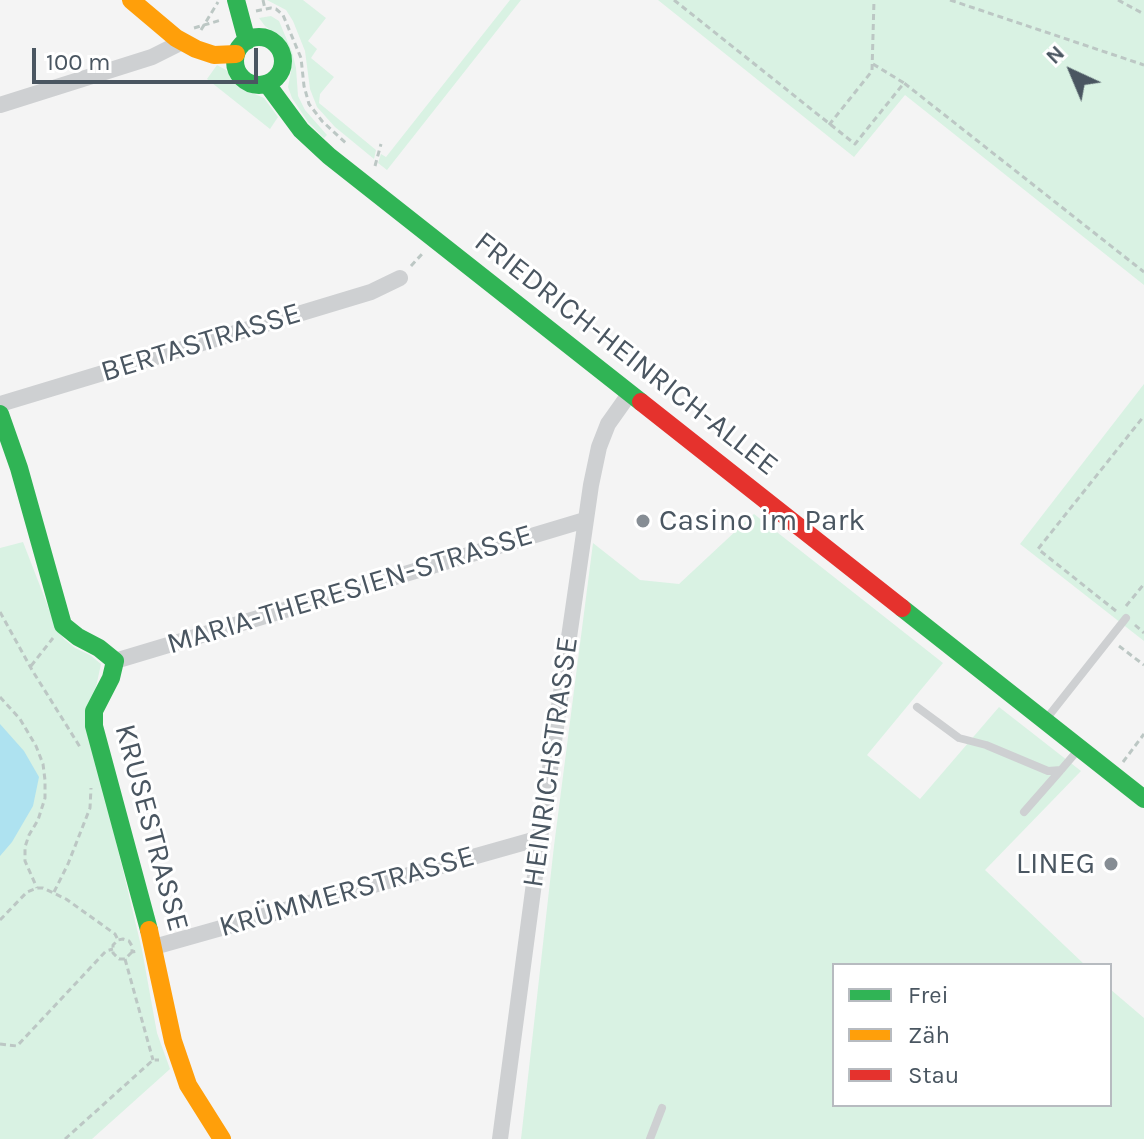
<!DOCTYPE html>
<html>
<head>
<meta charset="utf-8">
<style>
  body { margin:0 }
  #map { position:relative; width:1144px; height:1139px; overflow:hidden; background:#f4f4f4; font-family:Karla,sans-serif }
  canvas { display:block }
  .legend { position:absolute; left:832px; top:963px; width:280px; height:144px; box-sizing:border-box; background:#fff; border:2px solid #b7bbc0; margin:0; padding:10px 14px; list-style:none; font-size:24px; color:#4a5661 }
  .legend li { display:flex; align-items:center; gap:16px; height:40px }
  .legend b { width:40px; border:2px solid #b7bbc0 }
  .north { position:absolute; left:1032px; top:32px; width:80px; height:80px; -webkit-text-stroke:6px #fff; paint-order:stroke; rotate:316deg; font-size:22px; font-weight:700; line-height:32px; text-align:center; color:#4a5661 }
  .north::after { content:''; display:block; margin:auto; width:28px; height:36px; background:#4a5661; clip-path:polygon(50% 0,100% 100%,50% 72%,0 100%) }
  .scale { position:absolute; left:32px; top:48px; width:226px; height:36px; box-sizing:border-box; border:4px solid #4a5661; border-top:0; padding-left:10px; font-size:24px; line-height:28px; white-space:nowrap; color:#4a5661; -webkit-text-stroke:6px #fff; paint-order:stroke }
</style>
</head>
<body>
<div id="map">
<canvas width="1144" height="1139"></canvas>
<ul class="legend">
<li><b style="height:10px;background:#30b455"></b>Frei</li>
<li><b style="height:10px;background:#ff9f0a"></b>Zäh</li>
<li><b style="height:10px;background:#e5322d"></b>Stau</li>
</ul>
<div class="north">N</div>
<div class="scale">100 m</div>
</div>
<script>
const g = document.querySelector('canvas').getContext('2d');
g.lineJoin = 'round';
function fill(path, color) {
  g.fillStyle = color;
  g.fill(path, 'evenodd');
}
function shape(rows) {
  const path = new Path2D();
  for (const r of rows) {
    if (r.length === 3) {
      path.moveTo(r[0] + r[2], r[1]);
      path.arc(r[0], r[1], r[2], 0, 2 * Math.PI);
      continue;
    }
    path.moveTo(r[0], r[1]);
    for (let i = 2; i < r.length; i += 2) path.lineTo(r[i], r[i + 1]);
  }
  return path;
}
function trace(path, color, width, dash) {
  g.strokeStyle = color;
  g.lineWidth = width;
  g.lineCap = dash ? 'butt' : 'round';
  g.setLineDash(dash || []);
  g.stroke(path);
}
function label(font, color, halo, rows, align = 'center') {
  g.font = font + ' Karla,sans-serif';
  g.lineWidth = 6;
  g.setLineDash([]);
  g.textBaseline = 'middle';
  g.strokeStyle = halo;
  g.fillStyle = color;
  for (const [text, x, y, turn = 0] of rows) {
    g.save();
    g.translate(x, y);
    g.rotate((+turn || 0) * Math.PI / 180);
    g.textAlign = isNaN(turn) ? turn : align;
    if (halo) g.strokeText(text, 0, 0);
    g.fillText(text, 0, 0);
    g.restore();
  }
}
fill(shape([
  [267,0,303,0,326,18,308,41,317,49,311,58,334,77,320,94,319,103,376,150,374,159,335,127,317,107,310,89,305,51,293,21,286,10],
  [510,0,521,0,387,170,378,163,381,154,386,157],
  [658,0,1144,0,1144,285,905,95,854,157],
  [271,16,279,21,292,52,296,68,298,96,305,110,327,135,324,138,308,122,292,98,288,87,292,66,290,51,284,40,265,26,259,18],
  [217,65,226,70,243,89,264,98,278,117,270,129,207,79],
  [1144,384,1144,641,1020,544],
  [754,514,943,663,867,755,920,799,999,707,1081,771,985,870,1085,965,834,965,834,1105,1110,1105,1110,989,1144,1018,1144,1139,521,1139,554,846,593,543,640,580,679,584],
  [23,542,54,622,64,639,75,648,90,655,101,664,88,724,142,950,157,1033,170,1069,92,1139,0,1139,0,548]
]), '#d9f2e3');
fill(shape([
  [0,724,24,751,39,777,33,806,12,842,0,856]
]), '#aee2f0');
trace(shape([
  [263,0,265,9],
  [674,0,855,144,904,83,1144,272],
  [950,0,1144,65],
  [1118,0,1144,14],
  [256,11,271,8,276,9,283,15,301,58,304,86,309,104,322,121,348,145],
  [194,28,221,20],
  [201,30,218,2],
  [873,64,904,83],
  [829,125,872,71,874,0],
  [375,166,381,144],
  [411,266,422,254],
  [1126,606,1144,584],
  [1116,611,1038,549,1144,416],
  [0,612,32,670,80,747],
  [1135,625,1144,633],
  [1119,646,1144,665],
  [31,666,53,638],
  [0,697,20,719,36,746,43,764,45,780,45,798,38,820,29,835,25,847,25,861,37,888],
  [1123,762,1144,734],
  [54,892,68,864,90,808,91,788],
  [0,920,27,892,37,888,43,888,66,899,115,934,118,940],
  [132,952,125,959,119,959,113,953,113,945,118,940,123,939,129,941,132,946,132,952,138,951],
  [125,959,153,1060],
  [0,1044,17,1046,92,966,106,951,113,949],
  [65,1139,153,1060,159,1060]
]), '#bcc7c4', 3, [6, 4]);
trace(shape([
  [917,707,959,738,986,745,1048,771,1061,770,1078,750],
  [1047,718,1126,618],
  [1024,812,1060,771],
  [650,1139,662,1108]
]), '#ced0d2', 8);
trace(shape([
  [0,105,152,57,182,42],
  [0,404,371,292,400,278],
  [115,661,585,520],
  [154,947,540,838],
  [500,1139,540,838,591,485,599,447,608,424,630,393]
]), '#ced0d2', 16);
trace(shape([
  [236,0,247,41],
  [259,61,24],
  [267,84,301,130,329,156,641,402],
  [0,414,19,468,63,625,78,637,99,648,115,661,111,678,94,711,94,726,149,930],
  [902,608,1144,799]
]), '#30b455', 18);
trace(shape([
  [131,0,176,38,196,49,214,55,236,54],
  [149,930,173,1041,188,1085,222,1139]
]), '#ff9f0a', 18);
trace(shape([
  [641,402,902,608]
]), '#e5322d', 18);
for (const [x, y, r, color] of [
  [643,521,8,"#868d94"],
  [1111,864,8,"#868d94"]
]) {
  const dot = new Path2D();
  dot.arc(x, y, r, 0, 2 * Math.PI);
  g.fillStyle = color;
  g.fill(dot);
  trace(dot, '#fff', 3);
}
label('30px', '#4a5661', '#fff', [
  ["BERTASTRASSE",201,343,-17],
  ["FRIEDRICH-HEINRICH-ALLEE",626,354,38],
  ["MARIA-THERESIEN-STRASSE",350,590,-17],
  ["HEINRICHSTRASSE",551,762,-82],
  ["KRUSESTRASSE",151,828,75],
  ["KRÜMMERSTRASSE",347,892,-16]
]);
label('30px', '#4a5661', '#fff', [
  ["Casino im Park",659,521],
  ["LINEG",1095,864,"right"]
], 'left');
</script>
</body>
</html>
